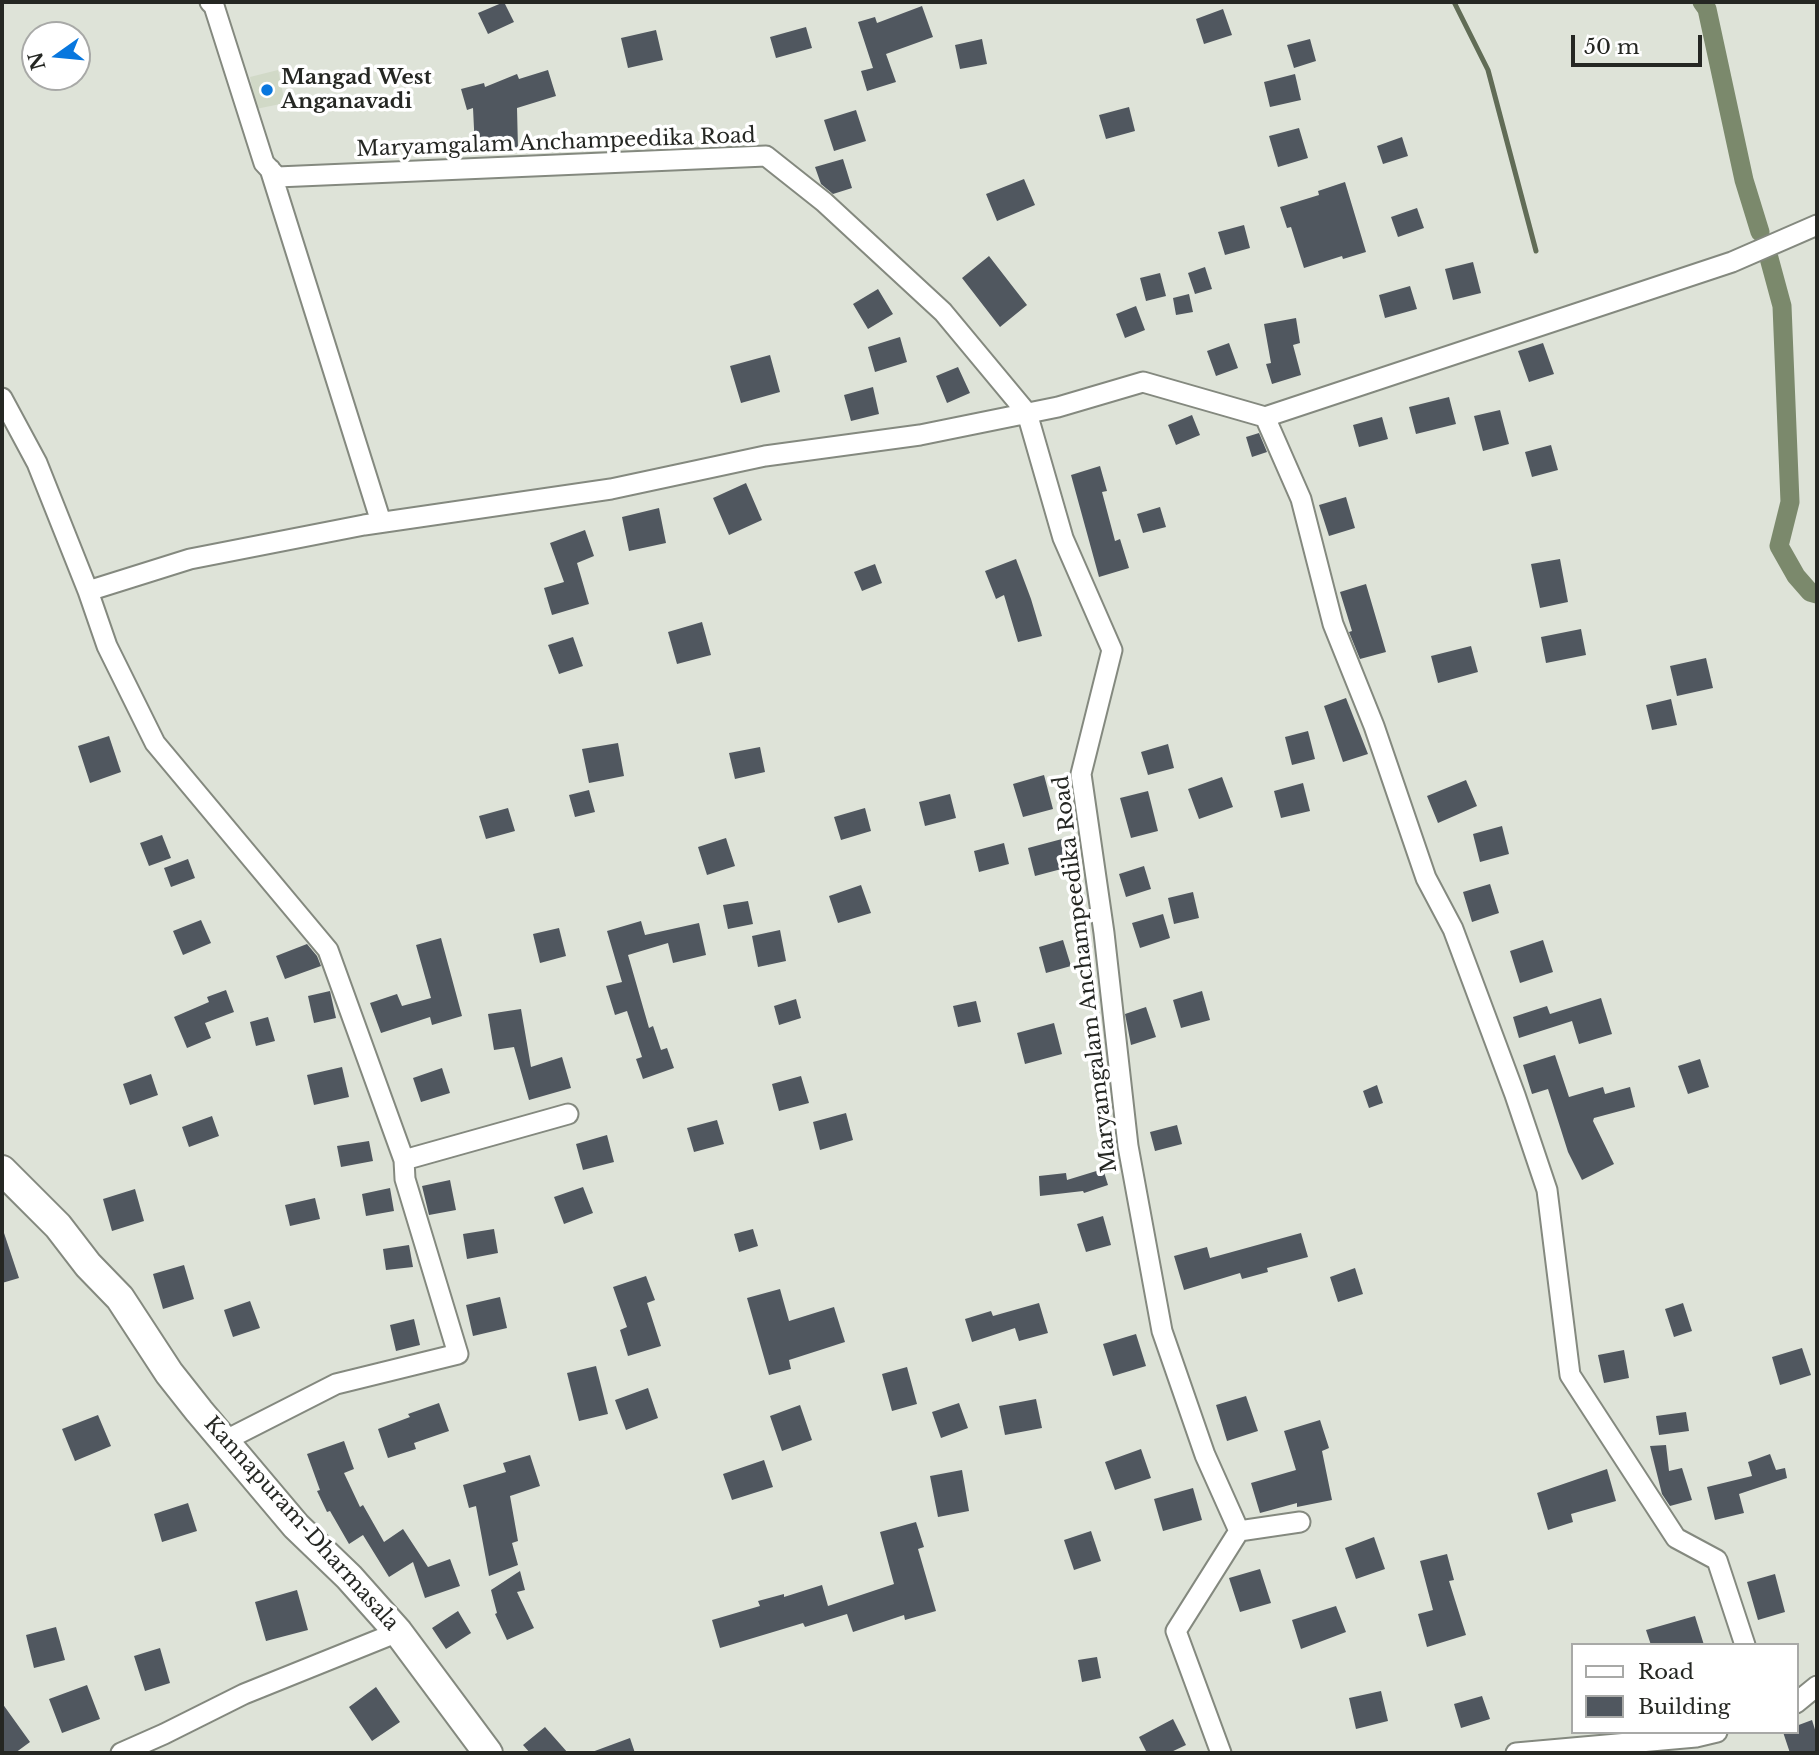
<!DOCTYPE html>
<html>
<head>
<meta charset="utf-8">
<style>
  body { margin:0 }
  #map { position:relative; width:1819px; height:1755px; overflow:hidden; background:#dee3d8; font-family:"Libre Baskerville",serif }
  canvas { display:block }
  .frame { position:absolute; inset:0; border:4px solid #252723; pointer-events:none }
  .legend { position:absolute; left:1571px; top:1643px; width:228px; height:91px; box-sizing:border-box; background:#fff; border:2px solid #a8a9a7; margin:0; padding:9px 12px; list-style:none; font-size:21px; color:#252723 }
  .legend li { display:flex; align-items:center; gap:14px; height:35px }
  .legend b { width:35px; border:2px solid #a8a9a7 }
  .north { position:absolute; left:21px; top:21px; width:70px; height:70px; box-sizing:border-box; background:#fff; border:2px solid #a8a9a7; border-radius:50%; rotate:255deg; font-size:19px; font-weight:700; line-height:28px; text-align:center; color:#252723 }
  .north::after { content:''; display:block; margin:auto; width:24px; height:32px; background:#0877de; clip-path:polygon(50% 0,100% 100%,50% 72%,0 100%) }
  .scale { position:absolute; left:1571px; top:35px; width:131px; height:32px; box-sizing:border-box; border:4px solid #252723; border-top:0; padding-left:9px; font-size:21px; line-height:24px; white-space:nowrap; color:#252723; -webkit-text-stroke:5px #fff; paint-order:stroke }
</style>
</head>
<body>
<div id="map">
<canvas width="1819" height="1755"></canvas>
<div class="frame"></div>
<ul class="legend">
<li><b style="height:9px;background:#fff"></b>Road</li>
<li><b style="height:19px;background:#50575f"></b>Building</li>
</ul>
<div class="north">N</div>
<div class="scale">50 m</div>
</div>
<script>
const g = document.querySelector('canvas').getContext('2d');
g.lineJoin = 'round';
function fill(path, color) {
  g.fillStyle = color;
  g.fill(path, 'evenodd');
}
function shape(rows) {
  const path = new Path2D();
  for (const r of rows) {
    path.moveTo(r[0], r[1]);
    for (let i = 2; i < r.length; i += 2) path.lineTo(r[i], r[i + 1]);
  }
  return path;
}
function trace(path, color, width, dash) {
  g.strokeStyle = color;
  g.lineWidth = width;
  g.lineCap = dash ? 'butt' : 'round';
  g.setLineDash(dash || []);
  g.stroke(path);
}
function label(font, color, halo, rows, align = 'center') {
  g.font = font + ' "Libre Baskerville",serif';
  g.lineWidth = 7;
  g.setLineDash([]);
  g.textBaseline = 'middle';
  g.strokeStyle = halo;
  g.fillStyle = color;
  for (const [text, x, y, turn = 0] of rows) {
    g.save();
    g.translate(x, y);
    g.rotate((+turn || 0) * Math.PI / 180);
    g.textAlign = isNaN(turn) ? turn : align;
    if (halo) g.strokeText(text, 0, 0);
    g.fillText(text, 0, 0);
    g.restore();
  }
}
fill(shape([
  [278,70,285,103,256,109,250,77]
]), '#d1d9c7');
trace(shape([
  [1454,2,1488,70,1536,251]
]), '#616c56', 5);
trace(shape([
  [1702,2,1707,9,1744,180,1760,232],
  [1769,258,1782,306,1790,502,1779,546,1796,576,1810,592,1817,594]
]), '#7b896c', 19);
fill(shape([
  [504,2,514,22,488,34,478,13],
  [922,6,933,37,886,54,896,82,867,91,861,71,873,68,858,22,875,17,877,23],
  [1223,9,1232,35,1204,44,1196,19],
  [806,27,812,48,776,58,770,37],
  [656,30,663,60,628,68,621,38],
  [982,39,987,64,960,69,955,45],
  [1310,39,1316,61,1294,68,1287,45],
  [548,70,556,96,517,108,518,149,475,149,473,108,467,110,461,89,484,83,485,87,517,74,519,79],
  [1295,74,1301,100,1270,107,1264,82],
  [1129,107,1135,131,1106,139,1099,115],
  [856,110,866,141,834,151,824,120],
  [1299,128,1308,158,1278,167,1269,136],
  [1402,137,1408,156,1383,164,1377,146],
  [843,159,852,188,833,194,821,184,815,167],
  [1024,179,1035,205,997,221,986,194],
  [1345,182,1366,252,1343,259,1342,256,1304,268,1291,227,1287,228,1280,207,1319,195,1318,191],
  [1417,208,1424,228,1398,237,1391,217],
  [1244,225,1250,248,1225,255,1218,232],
  [989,256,1027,305,1000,327,962,278],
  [1473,262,1481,293,1453,300,1445,269],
  [1205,267,1212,289,1195,294,1188,273],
  [1160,273,1166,296,1146,301,1140,278],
  [1410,286,1417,309,1385,318,1379,295],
  [878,289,893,314,868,329,853,304],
  [1189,294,1193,312,1176,315,1173,298],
  [1136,306,1145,330,1125,338,1116,314],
  [1296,318,1300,343,1293,345,1301,375,1272,384,1266,364,1271,363,1264,324],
  [900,337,907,362,875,372,868,347],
  [1229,343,1238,368,1216,376,1207,351],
  [1543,343,1554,374,1529,382,1518,351],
  [770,355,780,392,741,403,730,366],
  [958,367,970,393,947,403,936,376],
  [873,387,879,414,851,421,844,395],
  [1449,397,1456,424,1416,434,1409,407],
  [1500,410,1509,444,1483,451,1474,416],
  [1192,415,1200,435,1176,445,1168,425],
  [1382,417,1388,439,1359,447,1353,425],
  [1259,433,1267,452,1252,457,1246,437],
  [1551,445,1558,470,1532,477,1525,452],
  [1100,466,1107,491,1102,492,1115,541,1120,539,1129,568,1099,577,1071,475],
  [746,483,762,520,729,535,713,498],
  [1346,497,1355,528,1329,536,1319,505],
  [1160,507,1166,527,1143,533,1137,514],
  [659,508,666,543,629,551,622,517],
  [585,530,594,556,577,563,589,604,552,615,544,588,564,582,550,543],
  [1016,559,1031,599,1042,636,1018,642,1004,595,996,599,985,571],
  [1560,559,1568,602,1540,608,1531,564],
  [875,564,882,583,862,591,854,572],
  [1366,584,1386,652,1360,659,1349,632,1352,631,1340,592],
  [702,622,711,655,677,664,668,632],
  [1581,629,1586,655,1546,663,1541,637],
  [573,637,583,666,559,674,548,645],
  [1471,646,1478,672,1438,683,1431,656],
  [1706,658,1713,688,1677,696,1670,666],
  [1346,698,1368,754,1343,762,1324,706],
  [1671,699,1677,725,1652,730,1646,705],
  [1308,731,1315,759,1292,765,1285,737],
  [109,736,121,772,90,783,78,746],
  [618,743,624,776,589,783,582,749],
  [1168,744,1174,768,1148,775,1141,752],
  [760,747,765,772,735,779,729,753],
  [1044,775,1053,809,1023,817,1013,784],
  [1222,777,1233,807,1199,819,1188,789],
  [1466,780,1477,806,1438,823,1427,796],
  [1303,783,1310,811,1281,818,1274,791],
  [589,790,595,812,575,817,569,795],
  [1148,791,1158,831,1131,838,1120,798],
  [950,794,956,818,925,826,919,802],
  [508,808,515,831,486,839,479,816],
  [865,808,871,831,841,840,834,817],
  [1502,826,1509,854,1480,862,1473,834],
  [162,835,171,858,149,866,140,843],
  [726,838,735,866,707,875,698,847],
  [1062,839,1069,867,1035,876,1028,848],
  [1004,843,1009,864,979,872,974,851],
  [188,859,195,878,171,887,164,868],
  [1144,866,1151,889,1126,897,1119,874],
  [1490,884,1499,913,1472,922,1463,892],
  [861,885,871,913,838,923,829,896],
  [1193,892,1199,918,1174,924,1168,898],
  [748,901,753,924,728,929,723,905],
  [1163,914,1170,938,1140,948,1132,923],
  [201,920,211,943,183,955,173,931],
  [641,921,645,935,699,923,706,955,673,963,668,943,628,955,649,1028,653,1026,661,1050,667,1048,674,1068,643,1079,636,1059,642,1057,627,1011,615,1015,606,986,622,982,607,931],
  [559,928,566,956,540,963,533,934],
  [780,930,786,961,758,967,752,936],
  [441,938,462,1016,432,1025,430,1017,381,1033,370,1003,397,994,402,1006,431,998,416,945],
  [1063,940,1071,966,1046,973,1039,947],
  [1543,940,1553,972,1520,983,1510,951],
  [307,944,317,956,321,966,285,979,276,956],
  [226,990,234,1012,205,1023,211,1038,187,1048,174,1017,209,1002,207,997],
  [330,991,336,1018,314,1023,308,996],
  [1202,991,1210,1020,1181,1028,1173,1000],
  [1601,998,1612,1034,1579,1044,1572,1021,1519,1038,1513,1017,1547,1006,1550,1014],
  [796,999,801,1018,779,1025,774,1006],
  [976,1001,981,1022,958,1027,953,1006],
  [1146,1007,1156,1037,1131,1045,1125,1014],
  [521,1009,531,1067,562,1057,571,1088,529,1100,514,1047,494,1050,488,1014],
  [268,1017,275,1041,256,1046,250,1022],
  [1054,1023,1062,1054,1025,1064,1017,1033],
  [1555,1055,1569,1097,1603,1087,1605,1094,1630,1087,1635,1107,1594,1118,1593,1121,1614,1164,1582,1180,1568,1152,1548,1089,1532,1094,1523,1065],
  [1700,1059,1709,1087,1688,1094,1678,1066],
  [342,1067,349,1097,314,1105,307,1075],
  [442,1068,450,1093,421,1102,413,1078],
  [151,1074,158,1095,130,1105,123,1084],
  [801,1076,809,1103,779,1111,772,1084],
  [1377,1085,1383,1103,1369,1108,1363,1091],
  [846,1113,853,1140,820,1150,813,1122],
  [212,1116,219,1136,189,1147,182,1127],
  [717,1120,724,1144,694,1152,687,1128],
  [1177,1125,1182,1144,1155,1151,1150,1132],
  [607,1135,614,1162,583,1170,576,1144],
  [369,1141,373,1161,341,1167,337,1146],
  [1103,1169,1108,1185,1084,1193,1083,1191,1040,1196,1039,1176,1066,1173,1067,1180],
  [450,1180,456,1210,429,1215,422,1186],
  [583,1187,593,1213,564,1224,554,1197],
  [390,1188,394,1211,366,1216,362,1194],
  [135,1189,144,1221,112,1231,103,1199],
  [315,1198,320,1219,290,1226,285,1205],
  [1103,1216,1111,1245,1086,1252,1077,1224],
  [494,1229,498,1253,467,1259,463,1234],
  [753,1229,758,1246,739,1252,734,1234],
  [4,1233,19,1278,2,1283,2,1234],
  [1301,1233,1308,1257,1267,1268,1268,1272,1242,1279,1240,1273,1184,1290,1174,1256,1207,1247,1210,1258],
  [409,1245,413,1267,386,1270,383,1249],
  [184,1265,194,1299,163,1309,153,1274],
  [1355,1268,1363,1294,1338,1302,1330,1277],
  [646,1276,655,1300,647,1303,661,1346,628,1356,620,1330,627,1327,613,1287],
  [780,1289,789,1321,834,1307,845,1342,789,1360,791,1369,769,1375,747,1298],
  [500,1297,507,1328,473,1336,466,1305],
  [250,1301,260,1328,233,1337,224,1310],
  [1039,1303,1048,1333,1019,1341,1015,1328,972,1342,965,1319,991,1311,993,1316],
  [1683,1303,1692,1331,1674,1337,1665,1309],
  [414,1319,420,1345,396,1351,390,1325],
  [1136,1334,1146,1366,1113,1376,1103,1344],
  [1802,1348,1811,1375,1780,1385,1772,1357],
  [1624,1350,1629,1378,1604,1383,1598,1355],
  [596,1366,608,1414,579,1421,567,1373],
  [907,1367,917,1404,892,1411,882,1374],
  [648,1388,658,1418,626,1430,615,1400],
  [1246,1396,1258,1431,1227,1441,1216,1405],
  [1036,1399,1042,1428,1005,1435,999,1406],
  [439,1403,449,1431,414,1443,416,1449,388,1458,378,1429,410,1417,408,1414],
  [959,1403,968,1428,941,1438,932,1412],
  [800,1405,812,1440,782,1451,770,1416],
  [1686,1412,1689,1431,1659,1435,1656,1416],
  [98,1415,111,1446,75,1461,62,1429],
  [1320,1420,1329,1448,1322,1451,1332,1500,1297,1507,1297,1503,1260,1513,1251,1483,1296,1470,1284,1431],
  [344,1441,354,1469,344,1473,360,1507,363,1505,384,1542,403,1529,428,1567,450,1559,460,1586,425,1598,413,1562,389,1577,363,1535,349,1544,330,1511,327,1512,317,1491,320,1490,307,1454],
  [1666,1445,1669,1471,1682,1468,1692,1500,1670,1506,1662,1494,1650,1446],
  [1141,1449,1151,1478,1115,1490,1105,1462],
  [1770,1454,1776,1470,1785,1468,1787,1478,1739,1494,1744,1513,1715,1520,1707,1487,1752,1476,1748,1462],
  [530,1455,540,1486,510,1496,518,1541,512,1543,518,1565,489,1576,476,1506,469,1508,463,1485,506,1472,503,1463],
  [764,1460,773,1487,732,1500,723,1474],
  [1607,1469,1616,1501,1571,1514,1573,1522,1548,1530,1537,1493],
  [962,1470,969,1511,938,1517,930,1476],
  [1193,1488,1202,1520,1163,1531,1154,1499],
  [188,1503,197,1531,162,1542,154,1514],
  [916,1522,924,1547,918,1549,936,1611,905,1620,904,1615,853,1632,847,1614,805,1627,803,1623,720,1648,712,1620,760,1606,758,1601,784,1594,784,1597,822,1585,828,1606,894,1584,880,1532],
  [1091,1531,1101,1561,1074,1570,1064,1540],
  [1374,1537,1385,1569,1356,1579,1345,1548],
  [1447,1554,1454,1580,1449,1581,1466,1635,1427,1647,1418,1614,1433,1610,1420,1561],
  [1260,1569,1271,1603,1240,1612,1229,1578],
  [520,1571,525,1590,517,1592,534,1628,507,1640,495,1614,497,1613,491,1590],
  [1775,1574,1785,1612,1758,1620,1747,1582],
  [297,1590,308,1630,266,1641,255,1602],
  [1336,1606,1346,1632,1301,1649,1292,1620],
  [458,1611,471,1633,446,1649,432,1628],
  [1695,1616,1704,1645,1651,1645,1646,1630],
  [56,1627,65,1660,34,1668,26,1635],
  [160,1648,170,1683,145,1691,134,1656],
  [1097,1657,1101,1678,1082,1682,1078,1660],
  [87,1685,100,1719,62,1733,49,1699],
  [376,1687,400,1722,372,1741,349,1707],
  [1381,1691,1388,1721,1356,1729,1349,1698],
  [1482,1696,1490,1719,1461,1728,1454,1704],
  [2,1703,30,1742,15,1753,2,1753],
  [1173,1719,1186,1745,1169,1753,1147,1753,1139,1737],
  [1812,1720,1817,1736,1817,1753,1790,1753,1783,1732,1796,1732,1796,1726],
  [545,1727,568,1753,530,1753,523,1745],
  [630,1738,635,1753,592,1753,592,1752]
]), '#50575f');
const street = shape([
  [210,2,214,6,264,163,277,177,766,156,824,202,943,312,1027,413,1063,538,1112,650,1081,774,1104,933,1128,1146,1162,1331,1205,1455,1239,1531,1176,1631,1221,1753],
  [270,169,381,522],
  [2,398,37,463,88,591,190,559,364,525,611,489,765,456,920,435,1058,407,1143,382,1265,417,1732,262,1817,225],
  [1265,417,1301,499,1333,624,1374,726,1426,878,1453,929,1515,1095,1547,1190,1570,1375,1676,1538,1717,1560,1745,1645],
  [88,591,107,646,155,743,328,950,404,1160,405,1179,458,1354,336,1384,224,1441],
  [404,1160,568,1114],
  [1239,1531,1300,1522],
  [1796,1703,1817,1686],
  [121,1753,164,1734,244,1694,398,1632],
  [1516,1753,1696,1737,1717,1732]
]);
const secondary = shape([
  [2,1170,58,1226,88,1265,120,1298,169,1373,199,1411,296,1526,349,1577,398,1632,488,1753]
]);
trace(street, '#84897f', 23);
trace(secondary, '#84897f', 32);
trace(street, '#fff', 19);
trace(secondary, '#fff', 28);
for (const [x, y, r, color] of [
  [267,90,7,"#0877de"]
]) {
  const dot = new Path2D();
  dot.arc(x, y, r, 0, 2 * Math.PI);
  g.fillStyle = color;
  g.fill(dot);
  trace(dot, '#fff', 2.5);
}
label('bold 21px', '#252723', '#fff', [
  ["Mangad West",281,78],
  ["Anganavadi",281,102]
], 'left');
label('21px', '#252723', '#fff', [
  ["Maryamgalam Anchampeedika Road",556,143,-2],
  ["Maryamgalam Anchampeedika Road",1086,974,-97],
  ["Kannapuram-Dharmasala",301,1524,48]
]);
</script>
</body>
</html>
